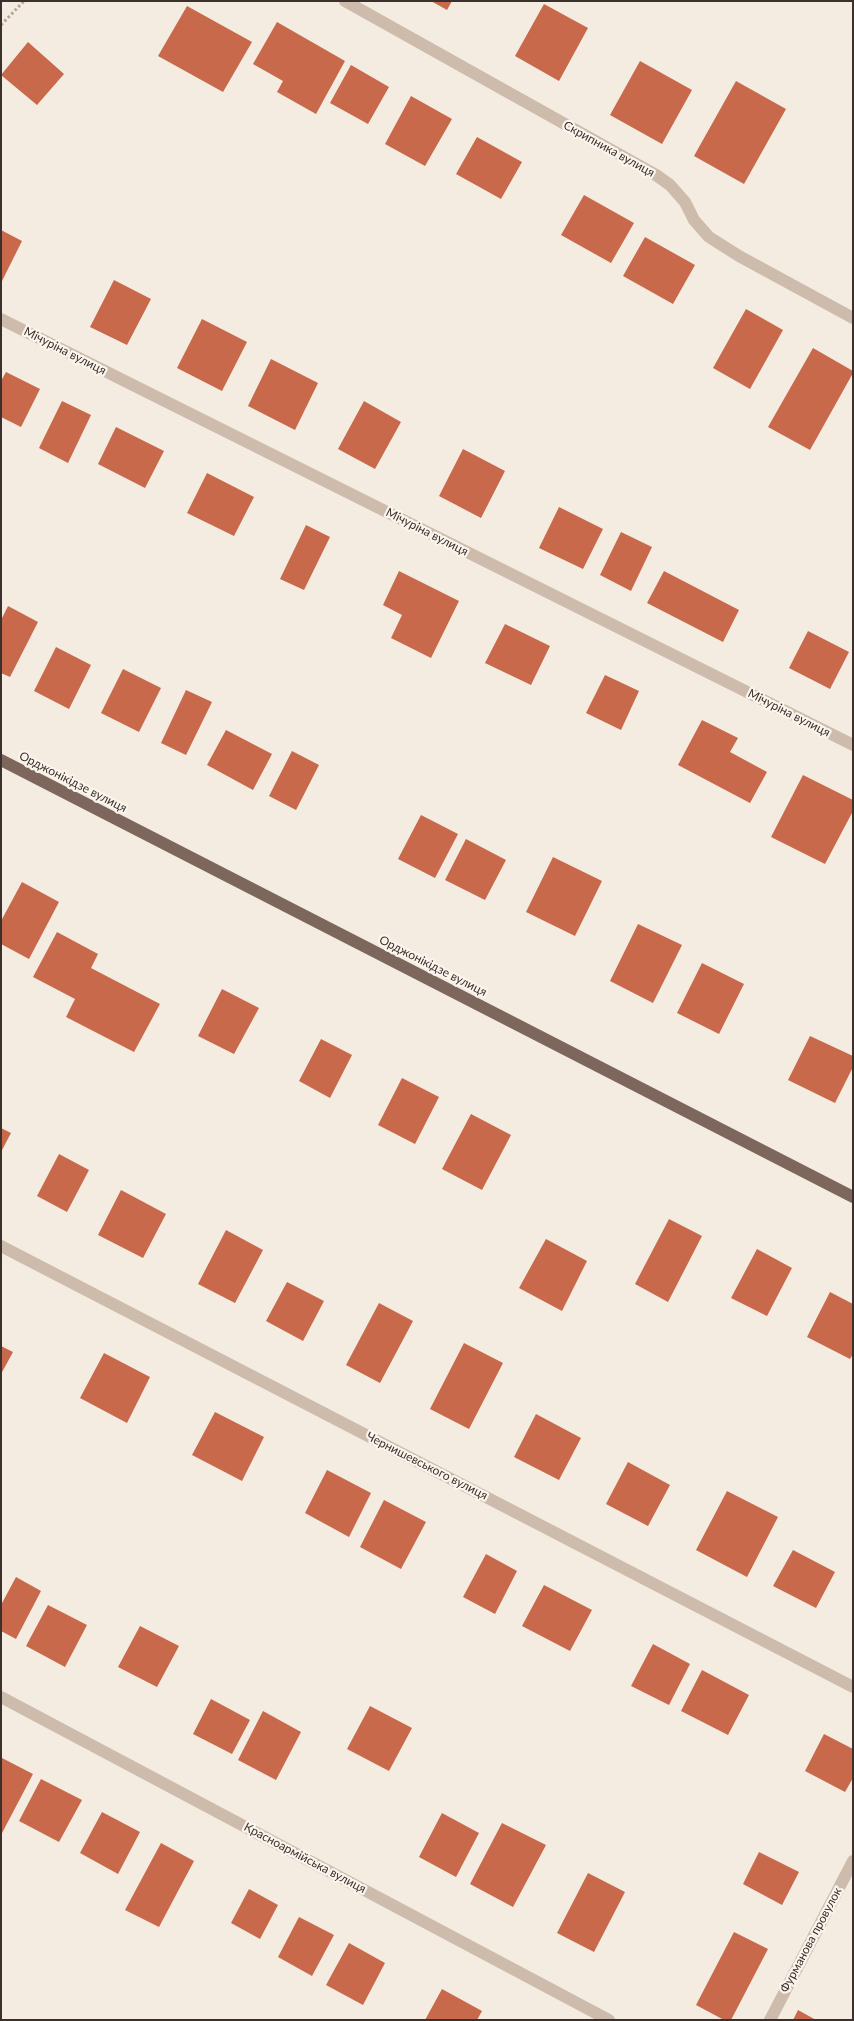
<!DOCTYPE html>
<html>
<head>
<meta charset="utf-8">
<style>
  body { margin:0 }
  #map { position:relative; width:854px; height:2021px; overflow:hidden; background:#f4ebe1; font-family:Lato,sans-serif }
  canvas { display:block }
  .frame { position:absolute; inset:0; border:2px solid #3b302b; pointer-events:none }
</style>
</head>
<body>
<div id="map">
<canvas width="854" height="2021"></canvas>
<div class="frame"></div>
</div>
<script>
const g = document.querySelector('canvas').getContext('2d');
g.lineJoin = 'round';
function fill(path, color) {
  g.fillStyle = color;
  g.fill(path, 'evenodd');
}
function shape(rows) {
  const path = new Path2D();
  for (const r of rows) {
    path.moveTo(r[0], r[1]);
    for (let i = 2; i < r.length; i += 2) path.lineTo(r[i], r[i + 1]);
  }
  return path;
}
function trace(path, color, width, dash) {
  g.strokeStyle = color;
  g.lineWidth = width;
  g.lineCap = dash ? 'butt' : 'round';
  g.setLineDash(dash || []);
  g.stroke(path);
}
function label(font, color, halo, rows, align = 'center') {
  g.font = font + ' Lato,sans-serif';
  g.lineWidth = 4.5;
  g.setLineDash([]);
  g.textBaseline = 'middle';
  g.strokeStyle = halo;
  g.fillStyle = color;
  for (const [text, x, y, turn = 0] of rows) {
    g.save();
    g.translate(x, y);
    g.rotate((+turn || 0) * Math.PI / 180);
    g.textAlign = isNaN(turn) ? turn : align;
    if (halo) g.strokeText(text, 0, 0);
    g.fillText(text, 0, 0);
    g.restore();
  }
}
fill(shape([
  [431,1,452,1,447,10],
  [544,4,588,28,559,81,515,56],
  [187,6,252,42,223,92,158,56],
  [277,22,345,61,316,114,277,92,283,81,253,64],
  [28,42,64,74,37,105,1,75],
  [640,61,692,90,662,144,610,115],
  [351,65,389,87,368,124,330,103],
  [736,81,786,109,744,184,694,156],
  [411,96,452,119,425,166,385,144],
  [477,137,522,162,501,199,456,174],
  [584,195,634,223,611,263,561,235],
  [1,230,22,241,1,283],
  [645,237,695,265,673,304,623,276],
  [114,280,151,299,127,345,90,327],
  [746,309,783,330,750,389,713,368],
  [202,319,247,342,222,391,177,368],
  [813,348,853,371,853,373,810,450,768,427],
  [271,359,318,383,295,430,248,406],
  [6,372,40,389,21,427,1,417,1,381],
  [62,401,91,415,68,463,39,448],
  [364,401,401,422,375,469,338,449],
  [116,427,164,451,145,488,98,464],
  [463,449,505,471,481,518,439,496],
  [207,473,254,497,234,536,187,513],
  [559,507,603,529,583,569,539,548],
  [306,525,330,537,304,590,280,579],
  [621,532,652,547,631,591,600,575],
  [399,571,459,601,431,658,391,638,402,615,383,605],
  [664,571,739,610,723,642,647,603],
  [8,606,38,622,10,677,1,673,1,620],
  [505,624,550,646,531,685,485,663],
  [808,631,849,652,830,689,789,668],
  [56,647,91,665,69,709,34,691],
  [123,669,161,688,139,732,101,713],
  [605,675,639,691,621,730,586,713],
  [186,690,212,702,186,755,161,743],
  [702,720,738,738,730,752,767,772,750,803,678,765],
  [226,730,272,754,253,790,207,765],
  [292,751,319,765,296,810,269,796],
  [803,775,853,800,853,811,825,864,771,837],
  [421,815,458,834,435,878,398,859],
  [466,839,506,860,485,900,445,880],
  [553,857,602,881,575,936,526,912],
  [22,882,59,902,29,959,1,944,1,921],
  [638,924,682,945,653,1003,610,981],
  [57,932,98,954,91,968,160,1004,134,1052,66,1017,75,999,33,977],
  [702,963,744,984,719,1034,677,1013],
  [222,989,259,1008,234,1054,198,1036],
  [810,1036,853,1056,853,1067,835,1103,788,1080],
  [321,1039,352,1055,330,1098,299,1081],
  [402,1078,439,1097,415,1144,378,1125],
  [471,1114,511,1135,482,1190,442,1169],
  [1,1128,11,1133,1,1152],
  [59,1154,89,1170,67,1212,37,1196],
  [121,1190,166,1214,143,1258,98,1235],
  [669,1219,702,1236,668,1302,635,1284],
  [226,1230,263,1250,235,1303,198,1284],
  [546,1239,587,1261,562,1311,519,1288],
  [757,1249,792,1268,767,1316,731,1298],
  [287,1282,324,1301,303,1341,266,1321],
  [830,1292,853,1304,853,1354,850,1359,807,1337],
  [379,1303,413,1321,380,1383,346,1365],
  [464,1343,503,1363,469,1429,430,1409],
  [1,1346,13,1352,1,1374],
  [104,1353,150,1377,127,1423,80,1398],
  [215,1412,264,1437,242,1481,192,1455],
  [536,1414,581,1438,559,1480,514,1457],
  [628,1462,670,1485,648,1526,606,1504],
  [327,1470,371,1493,349,1537,305,1513],
  [727,1491,778,1517,747,1577,696,1550],
  [384,1500,426,1522,401,1569,360,1547],
  [793,1550,835,1572,816,1608,773,1586],
  [486,1554,517,1571,495,1614,463,1597],
  [16,1577,41,1591,16,1639,1,1631,1,1605],
  [544,1585,592,1610,570,1651,522,1626],
  [48,1605,87,1625,65,1667,26,1646],
  [140,1626,179,1646,157,1687,118,1667],
  [653,1644,690,1664,669,1705,631,1686],
  [702,1670,749,1695,728,1735,681,1711],
  [211,1699,250,1720,232,1754,193,1734],
  [370,1706,412,1728,389,1771,347,1749],
  [263,1711,301,1732,276,1780,238,1760],
  [824,1734,853,1749,853,1778,845,1792,805,1771],
  [2,1758,33,1774,1,1835,1,1760],
  [41,1779,82,1800,59,1842,19,1821],
  [102,1812,140,1832,118,1874,80,1853],
  [442,1813,479,1833,456,1877,419,1857],
  [502,1823,546,1845,513,1907,470,1884],
  [161,1843,194,1861,159,1927,125,1910],
  [759,1852,799,1872,782,1905,743,1884],
  [588,1873,625,1892,594,1952,557,1933],
  [249,1889,278,1905,260,1939,231,1923],
  [299,1917,334,1935,312,1976,278,1957],
  [734,1932,768,1949,731,2020,724,2020,696,2005],
  [349,1943,385,1963,363,2005,326,1985],
  [442,1989,482,2011,477,2020,425,2020],
  [798,2010,816,2020,793,2020]
]), '#c8694b');
trace(shape([
  [1,25,24,1]
]), '#b9a596', 3, [2.5, 2.5]);
trace(shape([
  [345,1,656,175,670,185,685,202,694,220,709,237,739,256,853,318],
  [1,319,853,745],
  [1,1246,853,1687],
  [1,1697,609,2020],
  [770,2020,853,1861]
]), '#cdbbac', 12);
trace(shape([
  [1,760,853,1197]
]), '#7d675c', 12);
label('12px', '#3b302b', '#fbf5ee', [
  ["Скрипника вулиця",609,149,29],
  ["Мічуріна вулиця",65,351,27],
  ["Мічуріна вулиця",427,532,27],
  ["Мічуріна вулиця",789,713,27],
  ["Орджонікідзе вулиця",73,782,27],
  ["Орджонікідзе вулиця",433,966,27],
  ["Чернишевського вулиця",427,1466,27],
  ["Красноармійська вулиця",305,1858,28],
  ["Фурманова провулок",811,1940,-62]
]);
</script>
</body>
</html>
